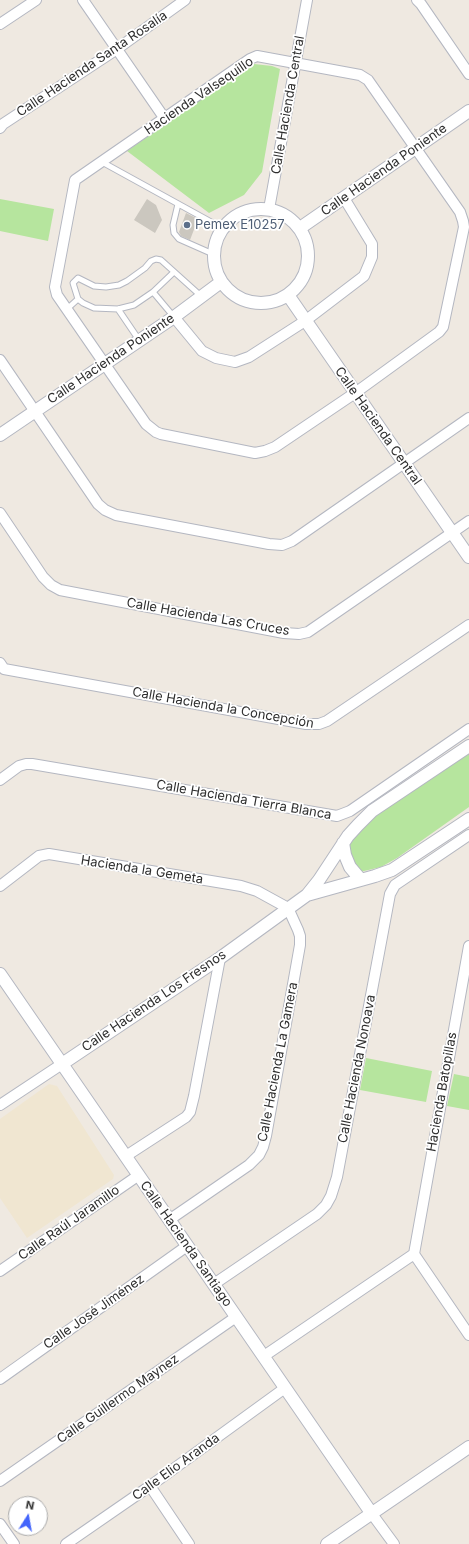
<!DOCTYPE html>
<html>
<head>
<meta charset="utf-8">
<style>
  body { margin:0 }
  #map { position:relative; width:469px; height:1544px; overflow:hidden; background:#efe9e1; font-family:Inter,sans-serif }
  canvas { display:block }
  .north { position:absolute; left:8px; top:1496px; width:40px; height:40px; box-sizing:border-box; background:#fff; border:1px solid #ababab; border-radius:50%; rotate:11deg; font-size:11px; font-weight:700; line-height:16px; text-align:center; color:#2e2e2e }
  .north::after { content:''; display:block; margin:auto; width:14px; height:18px; background:#4264fb; clip-path:polygon(50% 0,100% 100%,50% 72%,0 100%) }
</style>
</head>
<body>
<div id="map">
<canvas width="469" height="1544"></canvas>
<div class="north">N</div>
</div>
<script>
const g = document.querySelector('canvas').getContext('2d');
g.lineJoin = 'round';
function fill(path, color) {
  g.fillStyle = color;
  g.fill(path, 'evenodd');
}
function shape(rows) {
  const path = new Path2D();
  for (const r of rows) {
    if (r.length === 3) {
      path.moveTo(r[0] + r[2], r[1]);
      path.arc(r[0], r[1], r[2], 0, 2 * Math.PI);
      continue;
    }
    path.moveTo(r[0], r[1]);
    for (let i = 2; i < r.length; i += 2) path.lineTo(r[i], r[i + 1]);
  }
  return path;
}
function trace(path, color, width, dash) {
  g.strokeStyle = color;
  g.lineWidth = width;
  g.lineCap = dash ? 'butt' : 'round';
  g.setLineDash(dash || []);
  g.stroke(path);
}
function label(font, color, halo, rows, align = 'center') {
  g.font = font + ' Inter,sans-serif';
  g.lineWidth = 3.5;
  g.setLineDash([]);
  g.textBaseline = 'middle';
  g.strokeStyle = halo;
  g.fillStyle = color;
  for (const [text, x, y, turn = 0] of rows) {
    g.save();
    g.translate(x, y);
    g.rotate((+turn || 0) * Math.PI / 180);
    g.textAlign = isNaN(turn) ? turn : align;
    if (halo) g.strokeText(text, 0, 0);
    g.fillText(text, 0, 0);
    g.restore();
  }
}
fill(shape([
  [49,1084,57,1086,114,1175,113,1179,27,1238,0,1198,0,1119]
]), '#f0e6d1');
fill(shape([
  [254,64,272,66,280,69,262,172,244,195,209,213,127,151,247,67],
  [0,199,54,209,48,241,0,231],
  [469,750,469,807,397,858,381,867,360,872,353,868,348,843,363,823],
  [366,1058,432,1071,426,1102,360,1090],
  [454,1074,469,1077,469,1110,447,1106]
]), '#b6e59e');
fill(shape([
  [147,199,156,205,162,220,155,233,134,220],
  [186,213,198,219,190,240,181,236,179,232]
]), '#cbc7bf');
const service = shape([
  [102,162,222,228],
  [178,204,173,225,174,233,179,239,213,254],
  [174,272,153,292,134,305,118,309,94,308,83,303,78,299,73,283,78,278,94,286,106,287,119,285,127,281,145,268,151,261,156,259,161,260,201,296],
  [153,292,174,317],
  [67,309,78,299],
  [118,309,139,340]
]);
const minor = shape([
  [83,0,165,119],
  [417,0,421,4,469,74],
  [0,24,36,0],
  [257,56,360,75,368,80,460,212,463,221,464,227,443,327,439,332,355,393,275,447,265,451,255,453,161,434,156,432,146,424,57,295,55,287,75,180,250,59,257,56],
  [0,128,3,124,117,49,185,0],
  [269,209,307,0],
  [174,317,202,351,216,358,235,362,249,357,305,321,364,276,372,257,372,244,344,198],
  [0,360,98,504,105,510,116,515,269,544,282,545,292,541,469,418],
  [0,513,43,577,51,585,60,590,284,633,299,634,308,632,469,521],
  [0,663,4,669,306,724,319,724,327,721,469,625],
  [0,780,19,766,26,764,32,764,337,816,350,811,469,729],
  [0,886,39,856,49,854,241,886,257,891,288,908,298,930,300,936,300,945,266,1136,263,1147,259,1155,249,1165,169,1220],
  [469,946,414,1254,469,1335],
  [0,1105,62,1064],
  [126,1156,186,1117,190,1112,194,1096,220,958],
  [0,1271,139,1175],
  [214,1284,317,1214,326,1205,331,1196,337,1177,390,894,395,885,469,835],
  [264,1356,414,1254],
  [0,1379,187,1246],
  [0,1481,236,1317],
  [150,1486,189,1544],
  [372,1514,394,1544],
  [0,1524,14,1544],
  [66,1544,150,1486,285,1388]
]);
const tertiary = shape([
  [261,256,47],
  [300,228,469,111],
  [288,295,469,557],
  [0,435,174,317,221,282],
  [343,843,345,855,350,867,361,880],
  [307,895,319,880,348,836,358,825,372,811,469,746],
  [0,974,372,1514],
  [62,1064,220,958,307,895,375,876,392,870,469,819],
  [327,1544,469,1447]
]);
trace(service, '#b4b7c1', 7);
trace(minor, '#b4b7c1', 12);
trace(tertiary, '#b4b7c1', 14);
trace(service, '#fff', 5);
trace(minor, '#fff', 10);
trace(tertiary, '#fff', 12);
for (const [x, y, r, color] of [
  [187,225,4,"#5c6f8a"]
]) {
  const dot = new Path2D();
  dot.arc(x, y, r, 0, 2 * Math.PI);
  g.fillStyle = color;
  g.fill(dot);
  trace(dot, '#fff', 1.5);
}
label('13px', '#2e2e2e', '#fff', [
  ["Calle Hacienda Santa Rosalía",92,64,-34],
  ["Hacienda Valsequillo",199,96,-34],
  ["Calle Hacienda Central",288,105,-80],
  ["Calle Hacienda Poniente",384,170,-35],
  ["Calle Hacienda Poniente",111,359,-34],
  ["Calle Hacienda Central",378,426,55],
  ["Calle Hacienda Las Cruces",208,617,10],
  ["Calle Hacienda la Concepción",223,708,10],
  ["Calle Hacienda Tierra Blanca",244,800,10],
  ["Hacienda la Gemeta",142,870,9],
  ["Calle Hacienda Los Fresnos",154,1001,-34],
  ["Calle Hacienda La Gamera",278,1062,-79],
  ["Calle Hacienda Nonoava",357,1069,-79],
  ["Hacienda Batopillas",442,1092,-80],
  ["Calle Raúl Jaramillo",69,1223,-35],
  ["Calle Hacienda Santiago",186,1244,55],
  ["Calle José Jiménez",94,1312,-35],
  ["Calle Guillermo Maynez",118,1399,-35],
  ["Calle Elio Aranda",176,1467,-36]
]);
label('13px', '#4e5e75', '#fff', [
  ["Pemex E10257",195,225]
], 'left');
</script>
</body>
</html>
